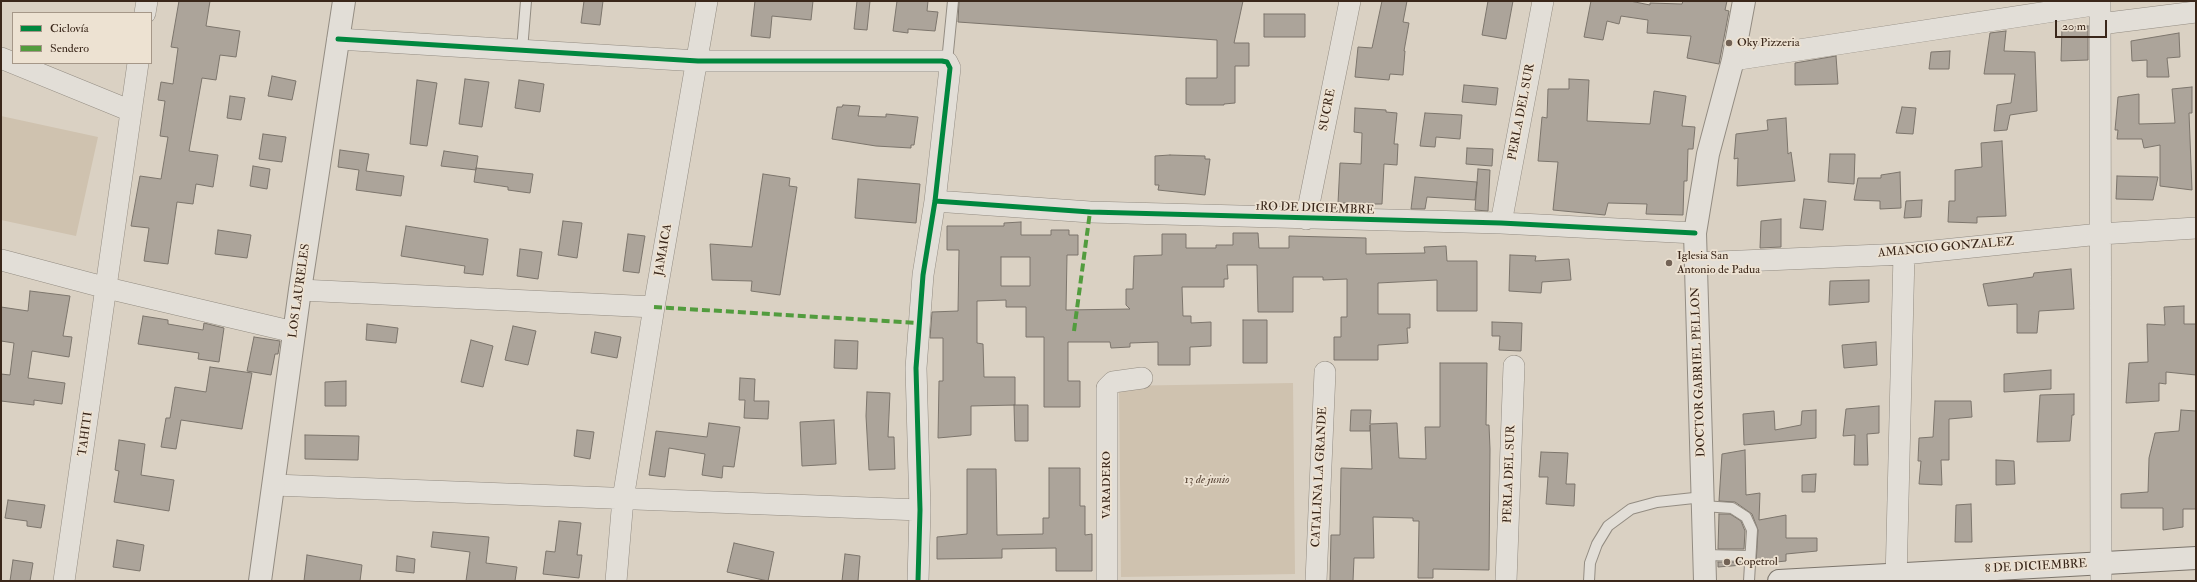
<!DOCTYPE html>
<html>
<head>
<meta charset="utf-8">
<style>
  body { margin:0 }
  #map { position:relative; width:2197px; height:582px; overflow:hidden; background:#dad1c3; font-family:"IM FELL Double Pica",serif }
  canvas { display:block }
  .frame { position:absolute; inset:0; border:2px solid #3a271a; pointer-events:none }
  .legend { position:absolute; left:12px; top:12px; width:140px; height:52px; box-sizing:border-box; background:#ede2d2; border:1px solid #a59788; margin:0; padding:5px 7px; list-style:none; font-size:12px; color:#3a271a }
  .legend li { display:flex; align-items:center; gap:8px; height:20px }
  .legend b { width:20px; border:1px solid #a59788 }
  .scale { position:absolute; left:2055px; top:20px; width:52px; height:18px; box-sizing:border-box; border:2px solid #3a271a; border-top:0; padding-left:5px; font-size:12px; line-height:14px; white-space:nowrap; color:#3a271a; -webkit-text-stroke:3px #ede2d2; paint-order:stroke }
</style>
</head>
<body>
<div id="map">
<canvas width="2197" height="582"></canvas>
<div class="frame"></div>
<ul class="legend">
<li><b style="height:5px;background:#00873e"></b>Ciclovía</li>
<li><b style="height:5px;background:#529c3e"></b>Sendero</li>
</ul>
<div class="scale">20 m</div>
</div>
<script>
const g = document.querySelector('canvas').getContext('2d');
g.lineJoin = 'round';
function fill(path, color) {
  g.fillStyle = color;
  g.fill(path, 'evenodd');
}
function shape(rows) {
  const path = new Path2D();
  for (const r of rows) {
    path.moveTo(r[0], r[1]);
    for (let i = 2; i < r.length; i += 2) path.lineTo(r[i], r[i + 1]);
  }
  return path;
}
function trace(path, color, width, dash) {
  g.strokeStyle = color;
  g.lineWidth = width;
  g.lineCap = dash ? 'butt' : 'round';
  g.setLineDash(dash || []);
  g.stroke(path);
}
function label(font, color, halo, rows, align = 'center') {
  g.font = font + ' "IM FELL Double Pica",serif';
  g.lineWidth = 3.5;
  g.setLineDash([]);
  g.textBaseline = 'middle';
  g.strokeStyle = halo;
  g.fillStyle = color;
  for (const [text, x, y, turn = 0] of rows) {
    g.save();
    g.translate(x, y);
    g.rotate((+turn || 0) * Math.PI / 180);
    g.textAlign = isNaN(turn) ? turn : align;
    if (halo) g.strokeText(text, 0, 0);
    g.fillText(text, 0, 0);
    g.restore();
  }
}
fill(shape([
  [1,116,98,137,76,236,1,220],
  [1293,383,1295,574,1121,577,1119,386]
]), '#cfc2af');
const building = shape([
  [179,1,210,1,206,26,240,31,236,57,220,55,216,80,202,78,189,151,218,155,213,187,196,184,193,204,177,202,168,264,144,261,149,228,131,226,140,176,161,179,168,137,160,136,165,101,158,100,161,82,173,84,178,48,171,47,179,1],
  [584,1,603,1,600,25,581,23,584,1],
  [755,1,813,1,811,20,772,16,770,38,751,36,755,1],
  [857,1,870,1,867,30,854,29,857,1],
  [897,1,928,1,927,11,938,12,935,31,908,29,908,33,893,31,897,1],
  [959,1,1243,1,1234,43,1249,43,1249,66,1235,66,1235,103,1224,104,1224,105,1190,105,1186,104,1186,78,1217,78,1217,40,958,22,959,1],
  [1382,1,1407,1,1403,22,1409,23,1404,51,1405,51,1403,75,1390,74,1389,80,1355,77,1358,47,1372,48,1382,1],
  [1488,1,1513,1,1506,39,1482,35,1488,1],
  [1591,1,1630,1,1650,5,1650,3,1682,4,1683,1,1727,1,1725,10,1729,11,1719,64,1687,58,1691,36,1647,33,1648,20,1621,16,1619,24,1607,21,1603,40,1584,37,1591,1],
  [1264,14,1305,14,1305,37,1264,37,1264,14],
  [2088,26,2088,60,2061,61,2062,27,2088,26],
  [2006,31,2004,51,2035,52,2037,111,2010,115,2007,130,1994,131,1997,105,2011,103,2015,74,1984,74,1990,33,2006,31],
  [2179,33,2180,57,2167,58,2169,77,2147,77,2147,60,2132,61,2131,41,2179,33],
  [1950,51,1949,69,1929,69,1931,52,1950,51],
  [1836,56,1838,84,1795,85,1795,63,1836,56],
  [272,76,296,81,292,100,268,96,272,76],
  [465,79,489,82,482,127,459,124,465,79],
  [1569,79,1589,80,1587,121,1650,124,1654,91,1686,96,1682,126,1695,127,1693,149,1688,149,1687,181,1684,181,1683,215,1646,214,1647,204,1608,203,1605,215,1553,210,1558,162,1538,161,1542,117,1547,118,1548,89,1569,89,1569,79],
  [417,80,437,83,427,146,410,144,417,80],
  [519,80,544,84,540,112,515,108,519,80],
  [1464,85,1498,88,1496,105,1462,102,1464,85],
  [2192,87,2192,113,2189,113,2192,190,2160,186,2160,145,2144,148,2142,139,2117,139,2118,130,2115,130,2118,97,2139,94,2139,124,2175,123,2172,89,2192,87],
  [230,96,245,98,241,120,227,118,230,96],
  [843,105,860,106,858,116,886,117,886,114,918,117,914,145,911,145,911,148,876,146,832,139,837,107,842,107,843,105],
  [1902,107,1916,108,1913,134,1896,133,1902,107],
  [1355,108,1386,110,1386,112,1397,113,1394,144,1398,144,1397,165,1384,164,1382,204,1370,204,1370,207,1351,207,1352,203,1338,203,1340,163,1361,164,1362,133,1354,132,1355,108],
  [1425,113,1462,115,1460,139,1436,137,1435,147,1420,146,1425,113],
  [1786,118,1788,154,1791,152,1795,181,1737,186,1738,158,1734,159,1736,134,1768,130,1767,120,1786,118],
  [263,134,286,137,282,162,259,159,263,134],
  [2002,141,2006,216,1977,217,1977,223,1948,222,1949,201,1955,201,1955,170,1982,167,1981,143,2002,141],
  [1467,148,1493,149,1492,166,1466,164,1467,148],
  [340,150,369,154,366,171,404,176,401,196,356,190,359,170,338,167,340,150],
  [444,151,478,156,476,170,441,166,444,151],
  [1830,154,1855,154,1854,184,1828,182,1830,154],
  [1170,155,1205,156,1205,159,1210,159,1205,195,1158,190,1159,185,1155,185,1155,156,1170,155],
  [253,166,270,169,267,189,250,186,253,166],
  [476,168,533,174,530,193,508,190,508,187,474,182,476,168],
  [1478,169,1490,170,1488,211,1475,210,1478,169],
  [1900,172,1901,208,1880,209,1880,201,1854,200,1858,178,1881,178,1881,175,1900,172],
  [763,174,790,178,789,186,797,187,780,295,751,291,752,281,712,280,710,244,752,247,763,174],
  [2117,176,2158,177,2153,200,2116,199,2117,176],
  [1415,177,1477,182,1475,200,1427,197,1425,209,1411,209,1415,177],
  [858,179,920,184,916,223,855,218,858,179],
  [1804,199,1826,201,1823,230,1800,228,1804,199],
  [1922,200,1921,217,1904,218,1906,201,1922,200],
  [1781,219,1781,247,1760,248,1761,221,1781,219],
  [563,221,582,223,577,258,558,255,563,221],
  [1021,222,1021,235,1051,235,1051,230,1069,230,1069,235,1078,235,1078,255,1067,255,1066,310,1130,309,1126,305,1126,289,1133,289,1134,256,1162,255,1162,234,1186,234,1186,248,1216,248,1216,245,1233,245,1233,233,1258,233,1259,248,1289,248,1289,236,1366,238,1366,254,1425,253,1424,247,1446,246,1447,261,1477,261,1477,311,1437,311,1437,280,1378,283,1378,314,1410,314,1410,328,1407,328,1408,343,1378,345,1378,360,1334,360,1334,337,1341,337,1341,317,1347,317,1347,279,1323,280,1323,277,1293,277,1293,312,1258,312,1257,265,1227,265,1228,279,1224,279,1224,287,1182,287,1183,316,1191,316,1191,323,1211,322,1211,346,1190,347,1190,365,1158,365,1158,342,1130,343,1130,347,1111,348,1110,342,1068,342,1068,381,1080,381,1080,407,1044,407,1044,337,1026,337,1026,307,1006,307,1006,300,977,301,977,343,983,344,984,377,1015,377,1015,405,971,406,971,435,938,438,939,381,943,381,943,338,930,338,932,312,958,311,959,250,947,250,947,226,1004,226,1004,223,1021,222],
  [1001,257,1030,257,1030,286,1001,286,1001,257],
  [406,226,488,239,483,275,464,273,465,266,401,256,406,226],
  [218,230,251,235,247,258,215,254,218,230],
  [628,234,645,236,639,273,623,271,628,234],
  [520,249,542,252,538,279,517,276,520,249],
  [1510,255,1536,256,1535,261,1569,259,1571,280,1542,282,1541,293,1509,291,1510,255],
  [2071,269,2074,309,2039,311,2037,333,2017,333,2017,304,1988,306,1983,284,2033,277,2034,273,2071,269],
  [1869,280,1869,302,1829,305,1830,281,1869,280],
  [30,291,70,296,63,336,72,337,69,357,32,351,28,378,65,383,62,404,34,400,34,405,1,401,1,374,10,375,14,343,1,341,1,307,28,311,30,291],
  [2184,306,2184,324,2196,324,2196,375,2166,372,2166,384,2159,383,2159,401,2126,403,2129,363,2148,362,2147,324,2165,325,2164,307,2184,306],
  [143,316,168,320,168,324,203,330,204,323,224,328,219,362,198,359,199,353,138,344,143,316],
  [1243,320,1267,320,1267,363,1243,363,1243,320],
  [1492,322,1522,323,1521,351,1499,350,1500,336,1492,336,1492,322],
  [367,324,398,328,396,343,366,340,367,324],
  [513,326,536,331,528,365,505,360,513,326],
  [595,332,621,337,617,358,591,353,595,332],
  [254,337,280,341,278,354,275,354,271,375,247,371,254,337],
  [471,340,493,346,483,387,461,382,471,340],
  [835,340,858,341,857,369,834,368,835,340],
  [1876,342,1877,365,1844,368,1842,345,1876,342],
  [1440,363,1487,363,1486,425,1489,425,1490,449,1489,570,1433,569,1433,578,1418,578,1419,521,1413,521,1413,518,1373,517,1374,558,1354,558,1353,581,1330,581,1331,535,1340,535,1341,468,1372,469,1370,425,1370,431,1350,431,1351,410,1371,410,1370,424,1397,423,1399,458,1426,459,1425,427,1440,427,1440,363],
  [210,367,252,373,242,429,181,420,176,449,161,447,166,418,170,418,175,387,206,392,210,367],
  [2051,370,2051,389,2004,392,2004,374,2051,370],
  [740,378,755,379,754,401,769,401,768,419,744,418,745,400,739,400,740,378],
  [346,381,346,406,325,406,325,382,346,381],
  [867,392,890,393,888,437,894,437,895,469,869,470,866,416,867,392],
  [2074,394,2074,415,2072,415,2070,441,2037,442,2040,395,2074,394],
  [1935,401,1971,401,1972,417,1949,419,1949,460,1941,460,1942,485,1919,484,1921,461,1918,461,1919,438,1933,437,1935,401],
  [1014,405,1028,405,1028,441,1015,441,1014,405],
  [1879,406,1879,433,1867,434,1868,465,1854,465,1855,435,1843,436,1846,409,1879,406],
  [1816,410,1816,438,1744,445,1743,414,1774,411,1775,430,1801,425,1802,411,1816,410],
  [2181,410,2196,411,2196,509,2183,509,2183,527,2163,530,2163,508,2121,508,2121,494,2148,492,2149,458,2155,433,2179,431,2181,410],
  [834,420,836,464,802,466,800,422,834,420],
  [709,423,740,427,734,467,723,466,722,478,702,475,705,454,669,448,665,477,649,475,656,431,707,437,709,423],
  [577,430,594,432,590,459,574,456,577,430],
  [305,435,359,436,358,460,305,459,305,435],
  [119,440,145,444,141,475,174,480,169,511,114,502,119,471,115,470,119,440],
  [1745,450,1746,495,1760,493,1759,520,1786,515,1786,538,1817,538,1817,551,1786,554,1786,561,1756,564,1758,530,1752,514,1735,502,1719,501,1722,454,1745,450],
  [1541,452,1568,453,1566,484,1575,484,1574,506,1546,504,1548,477,1539,477,1541,452],
  [1996,460,2014,461,2015,484,1996,485,1996,460],
  [1049,468,1080,468,1080,506,1085,506,1085,535,1092,534,1092,571,1056,571,1056,548,1002,549,1002,558,937,559,937,537,967,534,967,469,996,469,997,535,1043,534,1043,518,1049,518,1049,468],
  [1816,474,1815,492,1802,492,1802,475,1816,474],
  [8,500,45,505,41,528,27,526,27,521,5,518,8,500],
  [1971,504,1972,542,1955,542,1956,505,1971,504],
  [1719,514,1730,514,1741,521,1745,531,1744,549,1718,549,1719,514],
  [559,521,581,523,577,555,582,555,579,578,543,574,546,551,555,552,559,521],
  [433,532,489,537,486,563,517,567,515,581,466,581,470,552,431,547,433,532],
  [117,540,144,545,140,571,113,567,117,540],
  [734,543,774,552,768,581,727,572,734,543],
  [845,554,860,556,858,581,842,581,845,554],
  [307,555,362,565,360,581,304,581,307,555],
  [397,556,415,559,414,573,396,571,397,556],
  [13,560,33,563,30,581,10,581,13,560],
  [1718,562,1744,562,1743,565,1718,567,1718,562]
]);
fill(building, '#aca49a');
trace(building, '#7c756c', 1);
const service = shape([
  [522,50,526,1],
  [947,62,953,1],
  [1703,506,1732,508,1746,517,1752,530,1749,581],
  [1704,555,1749,556],
  [1589,581,1590,563,1597,544,1608,526,1631,509,1657,502,1703,497]
]);
const minor = shape([
  [2100,1,2101,581],
  [145,13,147,1],
  [2100,24,2196,12],
  [338,39,698,61,942,61,947,62,950,68,935,201,923,275,916,368,920,510,918,581],
  [1,58,131,111],
  [1733,60,2100,4],
  [935,201,1090,212,1501,223,1695,233],
  [1306,219,1350,1],
  [1501,223,1543,1],
  [1,260,107,288,294,332],
  [1696,263,1904,254,2100,234,2196,228],
  [300,290,654,307],
  [274,485,920,510],
  [64,581,138,63],
  [616,581,623,499,654,307,707,1],
  [1107,581,1107,388,1113,382,1142,378],
  [1316,581,1325,372],
  [1506,581,1514,366],
  [1896,581,1904,254]
]);
const tertiary = shape([
  [260,581,300,290,344,1],
  [1705,581,1695,233,1708,154,1733,60,1744,1]
]);
const secondary = shape([
  [1779,581,2196,558]
]);
trace(service, '#938c82', 12);
trace(minor, '#938c82', 22);
trace(tertiary, '#938c82', 24);
trace(secondary, '#7c756c', 24);
trace(service, '#e2ded7', 10);
trace(minor, '#e2ded7', 21);
trace(tertiary, '#e2ded7', 22);
trace(secondary, '#e2ded7', 22);
trace(shape([
  [654,307,919,323],
  [1074,331,1090,212]
]), '#529c3e', 4, [8, 4]);
trace(shape([
  [338,39,698,61,942,61,947,62,950,68,935,201,923,275,916,368,920,510,918,581],
  [935,201,1090,212,1501,223,1695,233]
]), '#00873e', 5);
for (const [x, y, r, color] of [
  [1729,43,4,"#726255"],
  [1669,263,4,"#726255"],
  [1727,562,4,"#726255"]
]) {
  const dot = new Path2D();
  dot.arc(x, y, r, 0, 2 * Math.PI);
  g.fillStyle = color;
  g.fill(dot);
  trace(dot, '#ede2d2', 1.5);
}
label('12px', '#3a271a', '#ede2d2', [
  ["Oky Pizzeria",1737,43],
  ["Iglesia San",1677,256],
  ["Antonio de Padua",1677,270],
  ["Copetrol",1735,562]
], 'left');
label('12px', '#3a271a', '#ede2d2', [
  ["SUCRE",1328,110,-79],
  ["PERLA DEL SUR",1522,112,-79],
  ["1RO DE DICIEMBRE",1315,209,2],
  ["AMANCIO GONZALEZ",1946,248,-5],
  ["JAMAICA",664,250,-80],
  ["LOS LAURELES",300,291,-82],
  ["DOCTOR GABRIEL PELLON",1699,372,-92],
  ["TAHITI",86,434,-82],
  ["PERLA DEL SUR",1510,474,-88],
  ["CATALINA LA GRANDE",1320,477,-87],
  ["VARADERO",1107,485,-90],
  ["8 DE DICIEMBRE",2036,567,-3]
]);
label('italic 12px', '#5d4a3b', '#ede2d2', [
  ["13 de junio",1207,480]
]);
</script>
</body>
</html>
